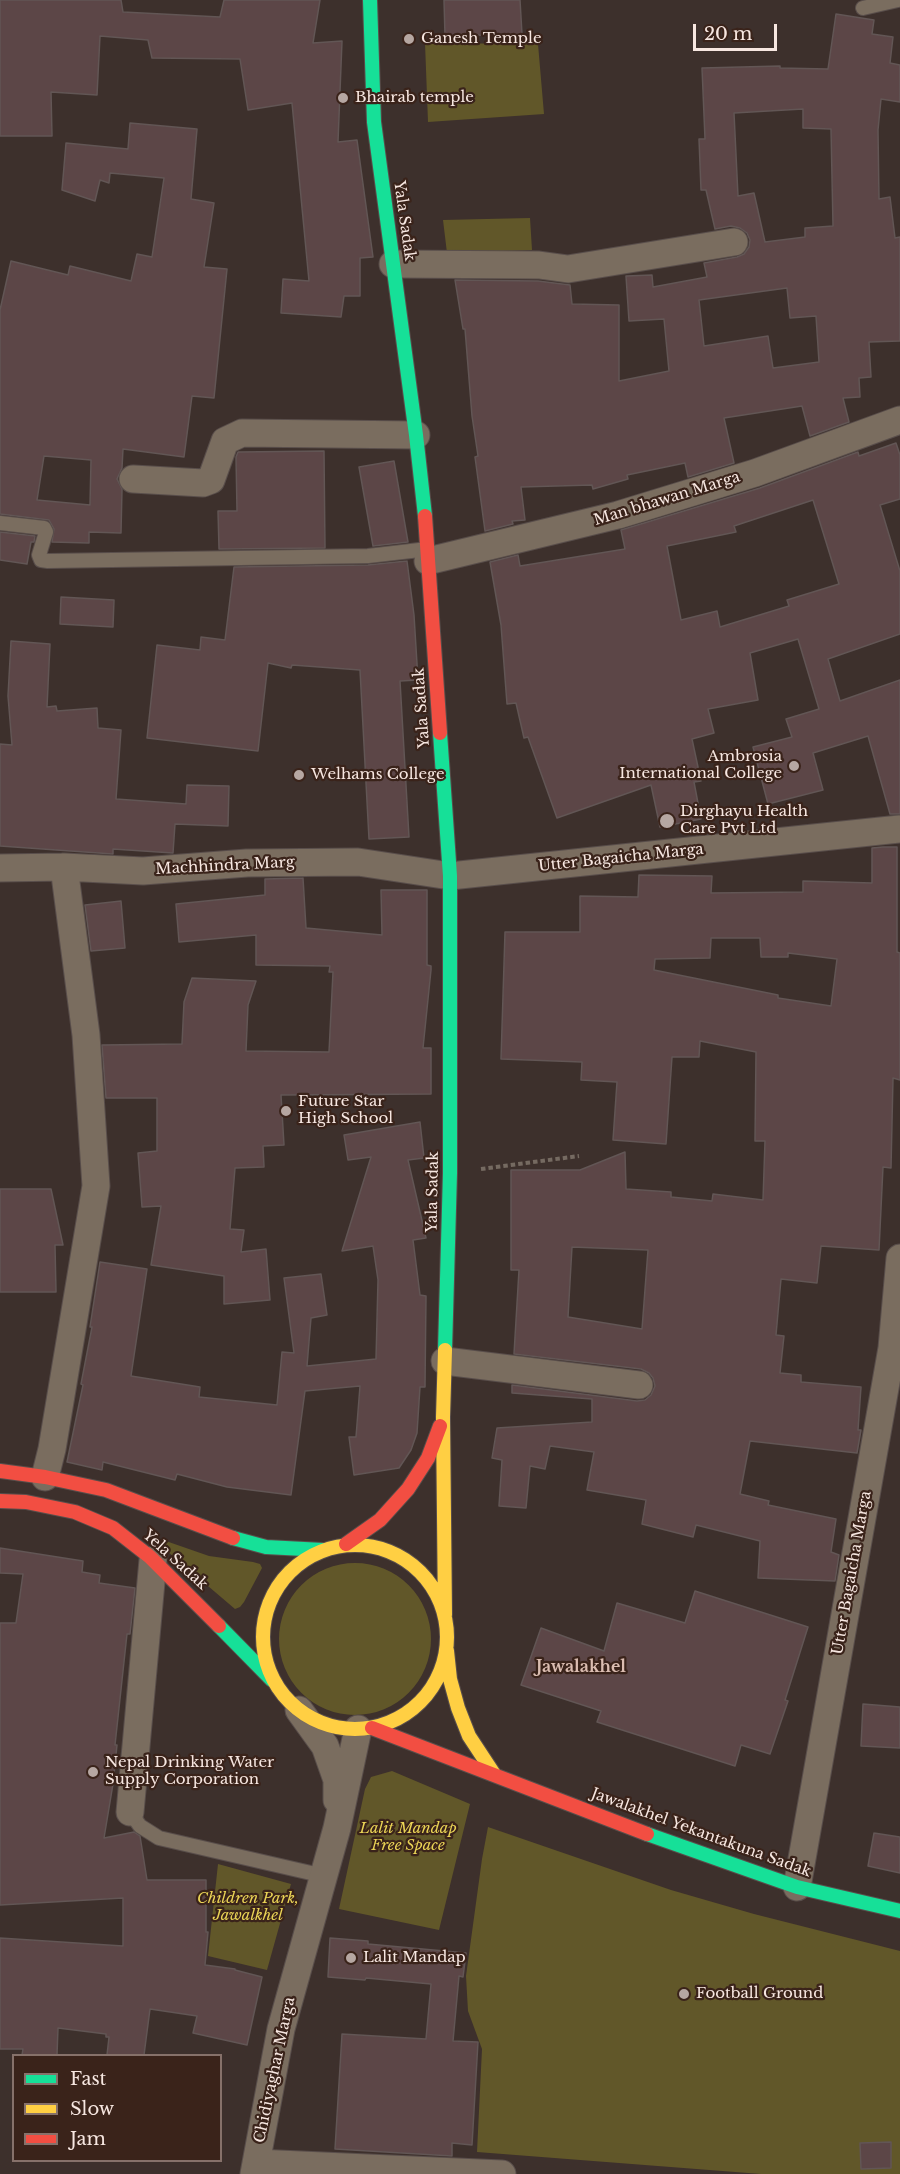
<!DOCTYPE html>
<html>
<head>
<meta charset="utf-8">
<style>
  body { margin:0 }
  #map { position:relative; width:900px; height:2174px; overflow:hidden; background:#3d302c; font-family:"Libre Baskerville",serif }
  canvas { display:block }
  .legend { position:absolute; left:12px; top:2054px; width:210px; height:108px; box-sizing:border-box; background:#3a231a; border:2px solid #86716a; margin:0; padding:8px 10px; list-style:none; font-size:18px; color:#f7e7e1 }
  .legend li { display:flex; align-items:center; gap:12px; height:30px }
  .legend b { width:30px; border:2px solid #86716a }
  .scale { position:absolute; left:693px; top:24px; width:84px; height:27px; box-sizing:border-box; border:3px solid #f7e7e1; border-top:0; padding-left:8px; font-size:18px; line-height:21px; white-space:nowrap; color:#f7e7e1; -webkit-text-stroke:4px #3a231a; paint-order:stroke }
</style>
</head>
<body>
<div id="map">
<canvas width="900" height="2174"></canvas>
<ul class="legend">
<li><b style="height:8px;background:#16e098"></b>Fast</li>
<li><b style="height:8px;background:#ffcf43"></b>Slow</li>
<li><b style="height:8px;background:#f24e42"></b>Jam</li>
</ul>
<div class="scale">20 m</div>
</div>
<script>
const g = document.querySelector('canvas').getContext('2d');
g.lineJoin = 'round';
function fill(path, color) {
  g.fillStyle = color;
  g.fill(path, 'evenodd');
}
function shape(rows) {
  const path = new Path2D();
  for (const r of rows) {
    if (r.length === 3) {
      path.moveTo(r[0] + r[2], r[1]);
      path.arc(r[0], r[1], r[2], 0, 2 * Math.PI);
      continue;
    }
    path.moveTo(r[0], r[1]);
    for (let i = 2; i < r.length; i += 2) path.lineTo(r[i], r[i + 1]);
  }
  return path;
}
function trace(path, color, width, dash) {
  g.strokeStyle = color;
  g.lineWidth = width;
  g.lineCap = dash ? 'butt' : 'round';
  g.setLineDash(dash || []);
  g.stroke(path);
}
function label(font, color, halo, rows, align = 'center') {
  g.font = font + ' "Libre Baskerville",serif';
  g.lineWidth = 4.5;
  g.setLineDash([]);
  g.textBaseline = 'middle';
  g.strokeStyle = halo;
  g.fillStyle = color;
  for (const [text, x, y, turn = 0] of rows) {
    g.save();
    g.translate(x, y);
    g.rotate((+turn || 0) * Math.PI / 180);
    g.textAlign = isNaN(turn) ? turn : align;
    if (halo) g.strokeText(text, 0, 0);
    g.fillText(text, 0, 0);
    g.restore();
  }
}
fill(shape([
  [425,43,538,44,544,114,428,122],
  [530,218,532,250,447,253,443,220],
  [163,1540,209,1556,253,1562,260,1564,262,1568,244,1602,240,1607,235,1609,161,1546],
  [355,1639,76],
  [392,1771,470,1804,439,1930,339,1909,365,1789,371,1777],
  [488,1827,671,1890,754,1914,900,1951,900,2174,761,2174,477,2152,482,2049,468,2011,466,1976,482,1859],
  [218,1864,291,1884,267,1970,208,1956]
]), '#615729');
const building = shape([
  [0,0,121,0,123,12,220,17,224,0,320,0,313,43,342,41,338,142,357,140,373,257,360,258,360,296,344,296,341,317,281,313,283,279,309,281,292,103,248,110,240,59,152,58,148,40,100,36,97,95,51,92,52,136,0,136,0,0],
  [444,0,520,0,522,34,445,36,444,0],
  [836,14,874,20,872,34,893,37,890,63,900,65,900,102,881,99,878,130,879,199,890,197,895,238,900,237,900,341,869,342,871,377,859,378,860,397,843,398,849,422,810,436,802,406,724,418,734,463,688,477,685,463,627,475,628,479,593,489,592,485,521,487,525,520,512,521,513,524,485,531,475,457,478,456,472,416,465,329,463,329,455,280,538,281,570,285,572,304,619,305,619,381,669,371,664,319,629,321,626,276,652,275,653,287,707,277,704,263,737,257,744,254,749,247,750,240,747,233,740,228,731,226,715,229,706,190,701,190,699,139,705,139,702,68,780,66,780,68,828,69,836,14],
  [803,109,803,128,831,129,833,226,805,228,805,237,765,242,754,193,738,196,734,113,803,109],
  [787,288,790,318,816,316,819,362,773,368,768,336,704,346,699,300,787,288],
  [130,123,197,129,191,199,214,203,204,267,227,269,214,398,192,396,184,457,123,449,122,468,117,479,122,489,121,533,89,532,89,543,52,542,54,529,49,520,0,514,0,310,11,261,68,275,70,266,131,281,137,254,152,257,164,178,110,173,109,183,100,180,95,201,62,190,66,143,128,149,130,123],
  [44,456,91,460,90,505,37,500,44,456],
  [896,443,900,455,900,499,880,505,900,571,900,634,828,659,840,701,900,680,900,814,890,814,868,736,813,753,823,790,768,804,753,747,792,737,786,719,819,709,798,639,750,653,758,700,708,709,714,733,692,739,701,781,694,782,701,819,660,827,651,785,557,818,528,737,524,738,516,703,507,704,501,625,490,562,518,555,520,566,625,549,621,530,760,488,858,452,859,456,896,443],
  [813,500,839,584,787,600,789,606,720,627,717,611,681,620,667,546,736,532,734,526,813,500],
  [324,451,325,548,219,549,218,511,237,511,236,457,238,452,324,451],
  [394,461,408,542,373,546,359,467,394,461],
  [0,532,35,536,34,542,31,542,27,564,0,560,0,532],
  [407,561,414,615,418,680,400,681,409,837,369,839,360,670,292,665,291,668,268,663,258,751,147,738,157,645,200,650,201,637,225,640,234,567,368,565,407,561],
  [61,597,114,600,113,627,60,624,61,597],
  [11,641,50,644,47,707,56,706,57,711,97,708,98,728,121,730,116,799,186,804,187,785,229,786,228,826,175,824,173,853,113,849,113,854,0,846,0,744,12,745,8,696,11,641],
  [883,847,897,847,897,952,900,953,900,1080,893,1078,891,1168,883,1167,879,1250,821,1246,817,1283,781,1279,776,1335,784,1336,780,1373,801,1375,801,1382,861,1387,858,1430,861,1430,857,1453,750,1441,740,1494,769,1501,768,1505,836,1519,831,1552,839,1555,835,1581,758,1578,760,1541,696,1525,693,1537,642,1524,646,1500,587,1490,594,1452,550,1446,545,1469,530,1466,526,1508,499,1506,502,1460,492,1458,497,1428,592,1422,592,1399,512,1393,512,1385,637,1401,645,1400,651,1395,655,1386,653,1378,649,1373,641,1369,514,1354,519,1270,511,1270,511,1170,580,1170,625,1152,626,1189,671,1192,671,1197,712,1201,713,1194,763,1200,765,1141,755,1141,756,1052,700,1041,699,1057,672,1057,666,1144,613,1140,617,1082,581,1080,582,1062,501,1059,505,932,580,932,580,896,638,897,639,875,712,876,711,893,803,892,803,881,872,883,872,848,883,847],
  [711,938,760,938,761,957,788,957,788,953,837,959,831,1006,778,998,778,995,654,970,655,959,710,958,711,938],
  [572,1247,648,1250,642,1329,568,1317,572,1247],
  [303,878,306,928,382,935,381,890,427,890,427,965,431,966,431,970,423,1048,431,1048,431,1094,281,1095,284,1145,263,1146,264,1167,235,1168,230,1229,244,1230,241,1252,266,1249,270,1300,224,1304,224,1276,151,1265,161,1206,142,1207,138,1153,157,1151,157,1098,106,1098,102,1045,182,1044,184,1002,192,978,256,981,248,1005,246,1051,329,1052,333,972,329,972,330,966,256,965,256,935,179,942,176,904,265,895,265,879,303,878],
  [121,901,125,948,91,951,85,905,121,901],
  [420,1122,424,1158,408,1160,426,1238,413,1240,420,1295,426,1296,425,1387,420,1387,417,1433,411,1450,399,1468,354,1475,349,1437,356,1437,360,1386,305,1391,291,1495,227,1487,177,1474,175,1480,103,1462,102,1470,67,1462,83,1385,81,1384,92,1327,90,1327,100,1262,147,1269,131,1376,200,1387,199,1397,277,1405,282,1352,294,1353,284,1278,321,1274,327,1315,311,1318,307,1366,376,1359,378,1280,373,1246,342,1251,371,1157,348,1160,344,1135,420,1122],
  [0,1189,51,1189,63,1245,55,1245,56,1292,0,1292,0,1189],
  [0,1548,83,1561,82,1572,100,1575,99,1583,135,1588,130,1634,127,1634,115,1745,117,1745,113,1784,104,1838,134,1832,140,1836,147,1880,206,1880,206,1932,208,1932,205,1965,235,1969,235,1970,262,1977,247,2045,193,2033,197,2016,150,2009,144,2055,107,2055,109,2037,106,2037,106,2034,58,2028,57,2055,22,2055,23,2049,0,2049,0,1938,123,1946,123,1898,0,1905,0,1623,16,1623,23,1574,0,1573,0,1548],
  [695,1591,808,1627,785,1700,788,1701,770,1754,741,1745,735,1766,597,1722,601,1711,521,1685,541,1628,604,1651,617,1603,685,1623,695,1591],
  [863,1704,900,1707,900,1748,861,1746,863,1704],
  [874,1833,900,1837,900,1873,868,1866,874,1833],
  [330,1938,368,1941,368,1944,466,1953,463,1977,459,1976,453,2041,478,2042,472,2145,452,2143,452,2156,335,2149,342,2034,426,2039,431,1984,366,1978,365,1980,328,1977,330,1938],
  [891,2142,891,2168,861,2169,860,2143,891,2142]
]);
fill(building, '#5c4647');
trace(building, '#625655', 1.5);
const lane = shape([
  [863,8,898,0],
  [0,523,44,528,46,532,39,555,41,560,48,561,368,556,428,549],
  [130,1812,140,1826,159,1838,324,1876]
]);
const street = shape([
  [393,264,539,265,568,269,734,242],
  [133,479,203,483,211,480,225,441,242,433,416,435],
  [428,561,618,515,755,473,900,420],
  [0,868,64,867,143,871,247,863,358,862,450,876,900,829],
  [445,1361,639,1385],
  [45,1477,52,1449,96,1186,86,1035,64,867],
  [299,1710,325,1746,337,1780,337,1800],
  [130,1812,153,1560],
  [797,1887,892,1348,900,1258],
  [256,2163,502,2174],
  [254,2174,281,2029,337,1828,358,1729]
]);
const fast = shape([
  [370,0,374,122,416,435,425,516],
  [440,733,450,876,450,1173,445,1350],
  [233,1538,266,1547,323,1550],
  [219,1626,272,1680],
  [647,1834,797,1887,900,1911]
]);
const slow = shape([
  [445,1350,443,1417,445,1615],
  [355,1637,92],
  [447,1651,450,1679,458,1708,469,1736,494,1774]
]);
const jam = shape([
  [425,516,440,733],
  [0,1471,45,1477,106,1490,233,1538],
  [0,1501,26,1502,75,1512,113,1528,150,1557,219,1626],
  [346,1544,380,1520,408,1489,428,1458,440,1426],
  [372,1728,647,1834]
]);
trace(lane, '#594e4b', 16);
trace(street, '#594e4b', 29);
trace(fast, '#594e4b', 16);
trace(slow, '#594e4b', 16);
trace(jam, '#594e4b', 16);
trace(shape([
  [481,1169,579,1156]
]), '#756a61', 4, [4.5, 3]);
trace(lane, '#7a6d5f', 14);
trace(street, '#7a6d5f', 27);
trace(fast, '#16e098', 14);
trace(slow, '#ffcf43', 14);
trace(jam, '#f24e42', 14);
for (const [x, y, r, color] of [
  [409,39,6,"#b6a7a2"],
  [343,98,6,"#b6a7a2"],
  [794,766,6,"#b6a7a2"],
  [299,775,6,"#b6a7a2"],
  [667,821,8,"#b6a7a2"],
  [286,1111,6,"#b6a7a2"],
  [93,1772,6,"#b6a7a2"],
  [351,1958,6,"#b6a7a2"],
  [684,1994,6,"#b6a7a2"]
]) {
  const dot = new Path2D();
  dot.arc(x, y, r, 0, 2 * Math.PI);
  g.fillStyle = color;
  g.fill(dot);
  trace(dot, '#3a231a', 2);
}
label('15px', '#f7e7e1', '#3a231a', [
  ["Ganesh Temple",421,39],
  ["Bhairab temple",355,98],
  ["Ambrosia",782,757,"right"],
  ["International College",782,774,"right"],
  ["Welhams College",311,775],
  ["Dirghayu Health",680,812],
  ["Care Pvt Ltd",680,829],
  ["Future Star",298,1102],
  ["High School",298,1119],
  ["Nepal Drinking Water",105,1763],
  ["Supply Corporation",105,1780],
  ["Lalit Mandap",363,1958],
  ["Football Ground",696,1994]
], 'left');
label('15px', '#f7e7e1', '#3a231a', [
  ["Yala Sadak",404,221,82],
  ["Man bhawan Marga",667,499,-17],
  ["Yala Sadak",422,708,-94],
  ["Utter Bagaicha Marga",621,858,-6],
  ["Machhindra Marg",225,866,-3],
  ["Yala Sadak",433,1192,-89],
  ["Yela Sadak",175,1560,42],
  ["Utter Bagaicha Marga",852,1573,-80],
  ["Jawalakhel Yekantakuna Sadak",701,1833,20],
  ["Chidiyaghar Marga",275,2070,-78]
]);
label('italic 15px', '#ead456', '#3a231a', [
  ["Lalit Mandap",408,1829],
  ["Free Space",408,1846],
  ["Children Park,",248,1899],
  ["Jawalkhel",248,1916]
]);
label('bold 16px', '#dbbdb1', '#3a231a', [
  ["Jawalakhel",581,1667]
]);
</script>
</body>
</html>
